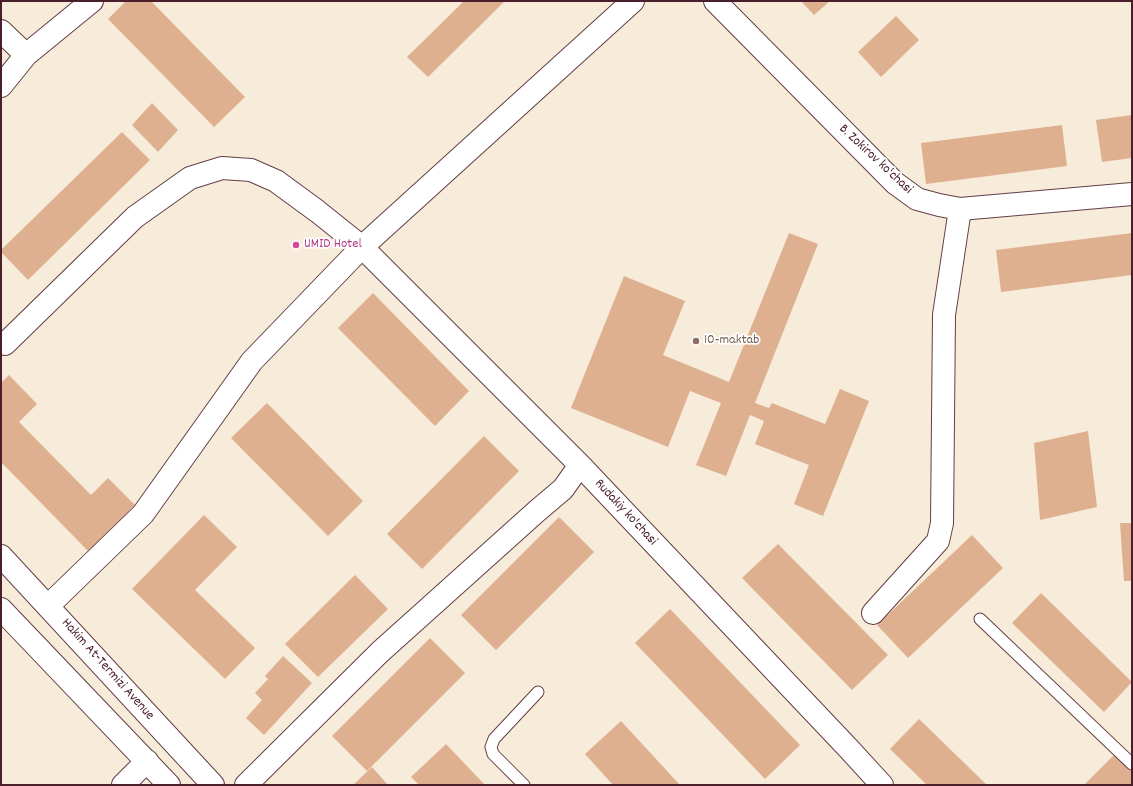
<!DOCTYPE html>
<html>
<head>
<meta charset="utf-8">
<style>
  body { margin:0 }
  #map { position:relative; width:1133px; height:786px; overflow:hidden; background:#f6ecd9; font-family:Dekko,sans-serif }
  canvas { display:block }
  .frame { position:absolute; inset:0; border:2px solid #4a1f2b; pointer-events:none }
</style>
</head>
<body>
<div id="map">
<canvas width="1133" height="786"></canvas>
<div class="frame"></div>
</div>
<script>
const g = document.querySelector('canvas').getContext('2d');
g.lineJoin = 'round';
function fill(path, color) {
  g.fillStyle = color;
  g.fill(path, 'evenodd');
}
function shape(rows) {
  const path = new Path2D();
  for (const r of rows) {
    path.moveTo(r[0], r[1]);
    for (let i = 2; i < r.length; i += 2) path.lineTo(r[i], r[i + 1]);
  }
  return path;
}
function trace(path, color, width, dash) {
  g.strokeStyle = color;
  g.lineWidth = width;
  g.lineCap = dash ? 'butt' : 'round';
  g.setLineDash(dash || []);
  g.stroke(path);
}
function label(font, color, halo, rows, align = 'center') {
  g.font = font + ' Dekko,sans-serif';
  g.lineWidth = 3.5;
  g.setLineDash([]);
  g.textBaseline = 'middle';
  g.strokeStyle = halo;
  g.fillStyle = color;
  for (const [text, x, y, turn = 0] of rows) {
    g.save();
    g.translate(x, y);
    g.rotate((+turn || 0) * Math.PI / 180);
    g.textAlign = isNaN(turn) ? turn : align;
    if (halo) g.strokeText(text, 0, 0);
    g.fillText(text, 0, 0);
    g.restore();
  }
}
fill(shape([
  [126,1,151,1,245,97,214,127,108,19],
  [464,1,505,1,428,77,407,57],
  [801,1,830,1,814,15],
  [896,16,919,40,881,77,858,52],
  [152,103,178,130,158,152,132,125],
  [1132,115,1132,158,1102,162,1096,120],
  [1062,125,1067,166,926,184,921,143],
  [122,132,150,160,28,280,1,252,1,250],
  [789,233,818,244,755,403,769,408,772,403,825,424,840,389,869,401,823,516,794,504,809,465,755,444,764,421,750,415,726,476,696,465,721,403,690,391,668,447,571,408,624,276,685,301,663,355,729,382],
  [1132,233,1132,275,1001,292,996,250],
  [373,293,469,391,435,426,338,328],
  [9,375,37,404,19,422,91,495,108,478,135,505,88,551,1,462,1,383],
  [267,403,363,501,328,536,231,438],
  [1088,431,1097,507,1040,520,1034,443],
  [484,436,519,471,422,569,387,534],
  [204,515,237,547,195,590,255,648,225,679,132,589],
  [559,517,594,552,496,650,461,615],
  [1120,523,1132,523,1132,581,1124,581],
  [972,535,1003,568,908,658,877,625],
  [778,544,888,655,852,690,742,578],
  [355,575,388,609,318,677,285,644],
  [1041,593,1132,682,1104,712,1012,623],
  [670,609,800,745,765,779,635,643],
  [430,638,465,673,367,771,332,736],
  [283,656,312,683,264,735,246,718,262,700,255,693,268,679,265,676],
  [919,719,987,785,927,785,890,749],
  [621,721,680,785,613,785,585,754],
  [446,744,485,785,419,785,411,777],
  [1115,754,1132,770,1132,785,1084,785],
  [372,767,388,785,353,785]
]), '#deb090');
const service = shape([
  [980,619,1132,764],
  [524,785,493,754,491,747,494,739,538,692]
]);
const minor = shape([
  [715,1,895,183,917,199,939,205,960,209,1132,194],
  [1,31,26,55,1,86],
  [26,55,92,1],
  [5,344,135,217,190,178,222,168,251,170,276,181,317,211,362,247,580,465,849,749,882,785],
  [48,606,143,514,252,361,362,247,633,1],
  [873,613,938,541,942,523,944,315,960,209],
  [123,785,147,761],
  [246,785,380,652,537,511,563,489,580,465]
]);
const secondary = shape([
  [1,556,213,785],
  [1,609,169,785]
]);
trace(service, '#643e45', 13);
trace(minor, '#643e45', 24);
trace(secondary, '#643e45', 24);
trace(service, '#fff', 11);
trace(minor, '#fff', 22);
trace(secondary, '#fff', 22);
for (const [x, y, r, color] of [
  [296,245,4,"#d1479c"],
  [696,341,4,"#8d6e63"]
]) {
  const dot = new Path2D();
  dot.arc(x, y, r, 0, 2 * Math.PI);
  g.fillStyle = color;
  g.fill(dot);
  trace(dot, '#fff', 1.5);
}
label('14px', '#4a1f2b', '#fff', [
  ["B. Zokirov ko'chasi",875,160,43],
  ["Rudakiy ko'chasi",625,513,47],
  ["Hakim At-Termizi Avenue",107,670,48]
]);
label('14px', '#b23c85', '#fff', [
  ["UMID Hotel",304,245]
], 'left');
label('14px', '#785e54', '#fff', [
  ["10-maktab",704,341]
], 'left');
</script>
</body>
</html>
